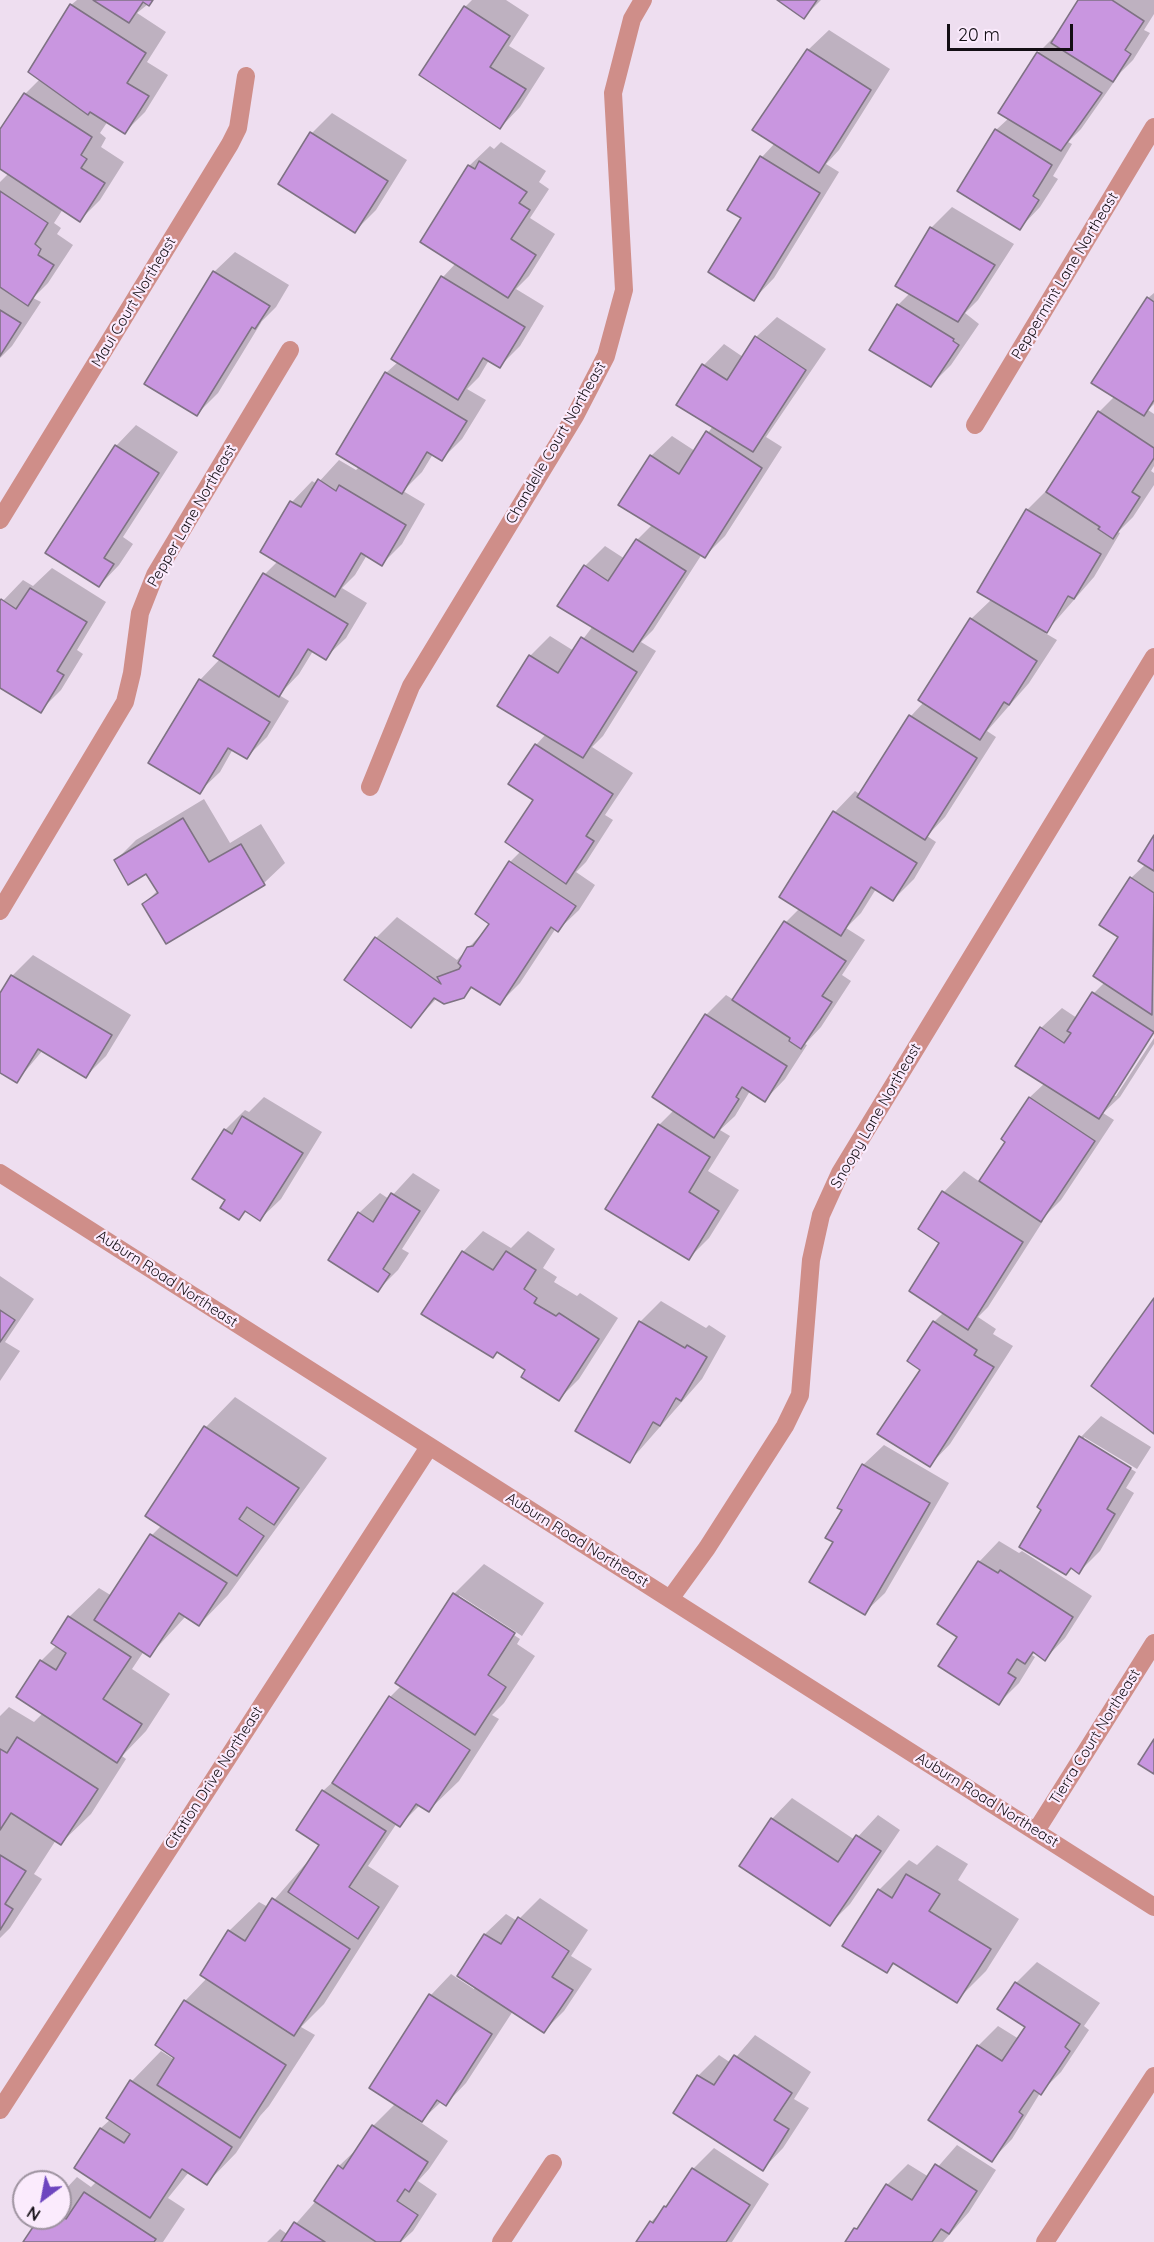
<!DOCTYPE html>
<html>
<head>
<meta charset="utf-8">
<style>
  body { margin:0 }
  #map { position:relative; width:1154px; height:2242px; overflow:hidden; background:#eedef0; font-family:Quicksand,sans-serif }
  canvas { display:block }
  .north { position:absolute; left:12px; top:2170px; width:60px; height:60px; box-sizing:border-box; background:#fbebfd; border:2px solid #9e93a0; border-radius:50%; rotate:212deg; font-size:16px; font-weight:700; line-height:24px; text-align:center; color:#130e14 }
  .north::after { content:''; display:block; margin:auto; width:21px; height:27px; background:#6d46bf; clip-path:polygon(50% 0,100% 100%,50% 72%,0 100%) }
  .scale { position:absolute; left:947px; top:24px; width:126px; height:27px; box-sizing:border-box; border:3px solid #130e14; border-top:0; padding-left:8px; font-size:18px; line-height:21px; white-space:nowrap; color:#130e14; -webkit-text-stroke:4px #fbebfd; paint-order:stroke }
</style>
</head>
<body>
<div id="map">
<canvas width="1154" height="2242"></canvas>
<div class="north">N</div>
<div class="scale">20 m</div>
</div>
<script>
const g = document.querySelector('canvas').getContext('2d');
g.lineJoin = 'round';
function fill(path, color) {
  g.fillStyle = color;
  g.fill(path, 'evenodd');
}
function shape(rows) {
  const path = new Path2D();
  for (const r of rows) {
    path.moveTo(r[0], r[1]);
    for (let i = 2; i < r.length; i += 2) path.lineTo(r[i], r[i + 1]);
  }
  return path;
}
function trace(path, color, width, dash) {
  g.strokeStyle = color;
  g.lineWidth = width;
  g.lineCap = dash ? 'butt' : 'round';
  g.setLineDash(dash || []);
  g.stroke(path);
}
function label(font, color, halo, rows, align = 'center') {
  g.font = font + ' Quicksand,sans-serif';
  g.lineWidth = 4.5;
  g.setLineDash([]);
  g.textBaseline = 'middle';
  g.strokeStyle = halo;
  g.fillStyle = color;
  for (const [text, x, y, turn = 0] of rows) {
    g.save();
    g.translate(x, y);
    g.rotate((+turn || 0) * Math.PI / 180);
    g.textAlign = isNaN(turn) ? turn : align;
    if (halo) g.strokeText(text, 0, 0);
    g.fillText(text, 0, 0);
    g.restore();
  }
}
fill(shape([
  [77,0,153,0,137,13,166,32,147,62,168,75,145,112,125,132,108,121,100,133,106,138,101,147,124,162,100,200,80,220,63,209,54,223,61,228,57,234,73,245,48,283,33,298,41,302,12,346,0,358,0,182,9,173,0,167,0,132,25,94,40,79,71,5],
  [472,0,506,0,529,15,509,46,545,68,520,107,500,128,465,7],
  [779,0,821,0,804,17],
  [1080,0,1154,0,1154,14,1144,30,1150,33,1133,60,1121,72,1081,129,1068,142,1072,144,1053,176,1058,179,1040,207,1020,228,996,130,1009,118,1038,53,1059,32],
  [829,30,890,69,839,150,826,164,839,172,774,278,754,299,743,217,762,157,775,143,808,50],
  [332,113,407,160,376,210,355,231,312,133],
  [501,142,546,171,539,182,549,189,530,218,555,234,529,276,516,289,544,306,520,346,500,366,489,360,479,377,467,389,486,400,462,439,441,460,433,454,422,472,403,491,425,504,402,544,382,564,367,555,355,575,342,588,367,603,346,638,325,658,313,651,299,674,279,695,289,701,267,737,246,758,233,749,220,772,199,792,200,680,220,659,265,574,278,561,262,551,292,502,312,481,317,484,339,460,356,470,359,467,386,373,398,362,443,277,456,263,469,166,490,146,494,149],
  [952,207,1014,244,978,300,965,313,979,324,951,365,931,385,898,305,910,293,897,285,931,228],
  [235,252,289,285,276,307,262,321,218,393,197,414,214,272],
  [1154,293,1154,404,1148,410,1154,414,1154,466,1151,471,1154,473,1154,485,1133,517,1118,532,1120,533,1094,577,1045,633,1057,640,1029,683,987,731,996,737,945,817,927,836,936,842,914,879,893,900,876,889,861,913,846,928,865,940,842,975,851,981,821,1027,805,1044,807,1045,785,1079,765,1100,750,1091,735,1116,720,1130,730,1136,708,1171,739,1190,709,1238,688,1259,659,1125,674,1110,706,1015,726,995,734,1000,786,922,800,908,781,897,835,812,855,791,861,795,911,716,924,702,971,619,992,599,1027,510,1047,490,1099,412,1115,396,1148,298],
  [777,317,826,349,766,437,782,447,725,536,705,556,702,554,653,630,641,642,656,651,603,736,592,747,633,773,605,815,613,820,586,862,576,872,595,885,579,910,558,930,556,928,520,983,499,1004,473,987,463,997,437,998,411,1026,346,980,376,938,397,917,457,960,491,924,477,914,511,861,521,851,535,799,510,784,536,745,546,734,530,656,550,636,574,651,593,626,585,566,605,546,625,559,637,540,653,524,651,456,672,436,695,451,713,426,678,404,704,365,724,344,743,357,756,337],
  [136,425,178,452,123,537,133,544,119,565,99,586,116,446],
  [52,568,106,602,77,650,83,654,61,690,40,711,0,686,0,604,23,580,33,586],
  [204,799,230,843,261,824,285,863,264,883,166,942,144,904,158,890,147,872,116,860,136,840],
  [1154,838,1154,1032,1113,1096,1116,1096,1154,1038,1154,1044,1120,1097,1103,1113,1114,1120,1061,1200,1041,1220,1043,1221,988,1307,978,1317,996,1329,993,1334,1013,1346,950,1444,930,1465,892,1416,922,1369,934,1322,944,1312,941,1242,920,1228,944,1192,964,1171,980,1182,1007,1142,1003,1139,1030,1097,1045,1083,1041,1028,1062,1008,1077,1018,1094,993,1105,982,1120,937,1131,878,1146,864],
  [33,955,131,1015,106,1056,86,1076,43,1050,17,1081,0,1071,0,996,12,976],
  [264,1097,322,1132,281,1199,260,1219,247,1211,239,1218,227,1199,225,1130,245,1110,249,1112],
  [413,1173,440,1190,402,1249,409,1253,398,1270,378,1290,359,1213,380,1193,389,1199],
  [483,1231,511,1248,528,1231,555,1249,543,1268,557,1277,554,1282,577,1296,580,1293,618,1318,579,1379,559,1399,527,1370,498,1351,493,1356,463,1252],
  [0,1276,34,1299,5,1342,20,1351,0,1381],
  [661,1301,706,1328,709,1325,726,1336,702,1379,630,1461,577,1431,640,1322],
  [235,1397,327,1458,228,1595,199,1625,186,1616,150,1655,144,1651,132,1669,170,1694,146,1731,122,1756,126,1759,91,1814,61,1843,56,1840,34,1874,42,1879,10,1928,0,1938,0,1716,9,1707,34,1722,43,1713,41,1661,57,1645,69,1617,99,1588,112,1596,152,1535,162,1525,147,1515,206,1427],
  [1101,1416,1151,1447,1137,1469,1084,1437,1084,1440,1136,1472,1126,1488,1134,1493,1100,1551,1079,1572,1072,1567,1066,1573,1043,1509,1039,1507,1081,1437],
  [884,1445,949,1483,885,1593,864,1613,835,1542,844,1510,863,1465],
  [999,1541,1019,1553,1022,1551,1092,1596,1065,1638,1045,1659,1035,1652,1032,1655,1035,1657,1019,1683,999,1703,959,1636,979,1562],
  [484,1564,544,1603,522,1636,459,1595,459,1599,520,1639,517,1644,535,1656,504,1703,492,1715,499,1719,459,1781,429,1810,420,1805,400,1825,397,1823,368,1866,399,1886,324,2004,301,2027,315,2035,269,2106,260,2116,236,2153,207,2183,189,2172,168,2198,185,2209,163,2242,25,2242,40,2218,60,2218,60,2195,77,2177,91,2187,97,2181,76,2167,101,2128,111,2119,108,2117,132,2081,161,2051,175,2060,185,2001,207,1978,229,1931,259,1902,268,1907,322,1845,323,1791,337,1778,390,1697,402,1685,454,1594],
  [792,1798,855,1840,878,1815,900,1830,850,1904,830,1924,772,1819],
  [937,1845,968,1864,958,1880,1019,1919,986,1971,956,2001,895,1963,886,1971,879,1890,909,1860,917,1865],
  [540,1898,588,1930,571,1956,592,1969,564,2011,544,2031,513,2011,466,2083,446,2104,442,2101,422,2120,409,2112,408,2114,448,2141,429,2169,418,2181,437,2194,413,2231,401,2242,267,2242,280,2229,287,2234,315,2202,339,2166,360,2146,373,2126,396,2103,371,2088,431,1995,451,1974,474,1989,475,1986,459,1976,485,1934,506,1914,517,1921],
  [1037,1962,1100,2003,1084,2026,1089,2030,1061,2072,1040,2093,1012,2139,992,2160,978,2046,998,2026,1019,2039,1027,2027,999,2009,1016,1983],
  [755,2035,811,2072,794,2099,809,2108,783,2148,763,2169,698,2076,719,2055,731,2063],
  [957,2145,996,2170,969,2212,943,2242,848,2242,887,2185,908,2164,929,2177],
  [714,2148,769,2184,732,2242,638,2242,651,2222,674,2198,693,2169]
]), '#0003');
const building = shape([
  [93,0,153,0,149,6,143,2,129,23,93,0],
  [777,0,817,0,804,19,777,0],
  [1078,0,1112,0,1144,21,1125,50,1131,54,1113,82,1051,43,1078,0],
  [70,4,146,53,127,83,149,96,125,134,90,112,88,115,28,72,70,4],
  [464,6,510,36,490,67,526,89,500,129,419,75,464,6],
  [807,49,871,90,819,173,752,130,807,49],
  [1037,52,1102,93,1061,151,998,113,1037,52],
  [24,93,92,137,81,155,87,159,81,168,105,183,80,222,0,169,0,129,24,93],
  [995,129,1052,165,1033,196,1039,200,1020,230,957,191,995,129],
  [310,132,388,181,355,233,278,184,310,132],
  [760,156,820,193,754,301,708,272,741,218,727,210,760,156],
  [479,161,527,192,519,203,530,210,511,239,536,255,508,298,420,242,468,165,475,169,479,161],
  [0,191,48,223,35,244,41,249,38,255,54,265,28,306,0,287,0,191],
  [930,227,995,265,958,322,895,286,930,227],
  [213,271,270,306,255,329,252,327,197,416,144,384,213,271],
  [441,276,525,327,500,368,483,358,458,400,391,359,441,276],
  [1147,297,1154,302,1154,400,1144,416,1091,383,1147,297],
  [897,304,954,339,953,341,959,345,931,387,869,350,897,304],
  [0,310,21,323,0,356,0,310],
  [755,336,806,370,753,452,676,405,702,364,727,380,755,336],
  [385,372,467,421,442,461,427,452,402,494,336,454,385,372],
  [1098,411,1154,448,1154,458,1132,492,1140,497,1113,539,1098,529,1100,527,1046,492,1098,411],
  [706,431,762,468,705,558,618,505,650,455,679,474,706,431],
  [115,445,159,473,104,558,114,564,99,587,45,553,115,445],
  [318,479,336,491,339,485,406,525,382,566,361,553,335,597,260,552,290,501,301,507,318,479],
  [1026,509,1101,554,1074,599,1068,596,1047,633,977,592,1026,509],
  [636,539,686,571,633,652,557,606,584,565,608,581,636,539],
  [263,573,348,624,326,660,308,649,279,697,213,656,263,573],
  [30,588,87,622,57,671,64,675,41,713,0,688,0,601,1,599,16,609,30,588],
  [970,618,1037,661,1009,705,1004,702,980,740,918,700,970,618],
  [581,637,637,672,583,758,497,706,529,655,558,673,581,637],
  [199,679,270,722,247,759,228,748,200,794,148,763,199,679],
  [909,715,977,758,925,840,857,797,909,715],
  [535,744,613,794,586,836,594,841,566,884,505,842,533,800,508,784,535,744],
  [833,811,917,863,893,901,871,887,841,936,779,897,833,811],
  [183,818,209,862,241,844,265,885,166,944,142,904,158,893,146,874,128,885,114,860,183,818],
  [1154,835,1154,871,1138,861,1154,835],
  [509,861,576,906,558,932,551,927,500,1005,471,987,464,998,444,1004,434,998,411,1028,344,980,375,937,441,984,437,977,459,969,461,966,458,963,467,947,473,946,489,924,475,914,509,861],
  [1130,877,1154,893,1152,1015,1093,976,1118,937,1099,925,1130,877],
  [784,921,846,961,822,996,832,1002,801,1049,789,1041,790,1038,732,1000,784,921],
  [11,975,112,1035,86,1078,38,1049,17,1083,0,1073,0,993,11,975],
  [1092,992,1154,1032,1099,1119,1015,1066,1040,1027,1064,1043,1071,1033,1067,1031,1092,992],
  [705,1014,787,1066,765,1102,742,1087,736,1097,739,1099,714,1138,652,1097,705,1014],
  [1029,1097,1095,1141,1041,1222,979,1181,1005,1142,1001,1139,1029,1097],
  [242,1116,303,1153,260,1221,245,1211,239,1220,220,1208,225,1200,192,1179,224,1129,232,1134,242,1116],
  [658,1124,710,1157,689,1192,719,1211,689,1260,605,1209,658,1124],
  [942,1191,1023,1242,968,1330,909,1291,939,1243,918,1229,942,1191],
  [391,1193,420,1211,383,1269,390,1274,378,1292,328,1260,358,1212,373,1222,391,1193],
  [462,1251,493,1270,506,1251,536,1270,524,1289,537,1298,534,1303,556,1316,559,1313,599,1339,559,1401,521,1377,525,1370,497,1352,493,1358,421,1314,462,1251],
  [1154,1298,1154,1434,1091,1386,1154,1298],
  [0,1310,15,1320,0,1342,0,1310],
  [639,1321,685,1348,687,1345,707,1357,681,1401,676,1398,660,1426,653,1422,630,1463,575,1431,639,1321],
  [933,1321,977,1350,974,1355,994,1367,930,1467,877,1434,920,1370,907,1361,933,1321],
  [204,1426,299,1488,274,1525,247,1507,239,1519,264,1536,237,1576,145,1516,204,1426],
  [1079,1436,1131,1468,1107,1509,1115,1514,1079,1574,1071,1568,1066,1575,1019,1547,1041,1510,1037,1507,1079,1436],
  [862,1464,930,1503,865,1615,809,1582,833,1542,825,1538,842,1510,837,1508,862,1464],
  [150,1534,227,1583,199,1626,179,1613,150,1657,94,1620,150,1534],
  [978,1561,998,1573,1000,1570,1073,1617,1045,1661,1033,1652,1025,1664,1017,1659,1008,1673,1016,1678,999,1705,938,1666,957,1637,937,1624,978,1561],
  [453,1593,515,1633,488,1675,506,1687,475,1735,395,1683,453,1593],
  [68,1616,131,1657,103,1699,142,1724,117,1763,16,1697,40,1660,56,1670,66,1653,51,1643,68,1616],
  [389,1696,470,1750,429,1812,416,1804,400,1827,332,1783,389,1696],
  [17,1737,98,1789,61,1845,11,1813,0,1830,0,1749,7,1753,17,1737],
  [1154,1739,1154,1774,1138,1764,1154,1739],
  [322,1790,386,1831,349,1887,379,1907,358,1939,288,1892,319,1845,296,1830,322,1790],
  [771,1818,838,1862,856,1835,881,1851,830,1926,739,1866,771,1818],
  [0,1855,26,1871,5,1904,13,1909,0,1930,0,1855],
  [906,1874,940,1894,929,1911,991,1949,957,2003,893,1963,887,1973,842,1946,878,1889,892,1898,906,1874],
  [272,1898,350,1949,294,2036,200,1975,228,1930,245,1941,272,1898],
  [518,1917,569,1951,552,1977,573,1990,544,2033,457,1976,484,1934,501,1944,518,1917],
  [1015,1982,1080,2024,1065,2047,1070,2051,1041,2095,1034,2090,1019,2112,1023,2115,992,2162,928,2120,977,2045,1002,2061,1025,2027,997,2009,1015,1982],
  [429,1994,492,2034,446,2106,437,2100,422,2122,369,2088,429,1994],
  [184,2000,286,2065,240,2138,157,2085,174,2058,155,2045,184,2000],
  [734,2055,792,2093,774,2120,789,2129,763,2171,673,2113,697,2075,714,2085,734,2055],
  [130,2080,232,2147,207,2185,182,2169,150,2218,74,2168,100,2128,124,2143,130,2134,106,2118,130,2080],
  [372,2125,428,2162,409,2192,405,2189,397,2201,418,2215,400,2242,376,2242,314,2201,338,2165,343,2169,372,2125],
  [935,2164,977,2191,949,2234,941,2229,932,2242,845,2242,854,2228,857,2229,886,2184,912,2200,935,2164],
  [692,2168,750,2205,726,2242,636,2242,650,2221,653,2223,664,2206,666,2207,692,2168],
  [84,2192,156,2239,154,2242,23,2242,39,2218,60,2218,60,2215,66,2219,84,2192],
  [294,2222,325,2242,281,2242,294,2222]
]);
fill(building, '#c996e0');
trace(building, '#7e7283', 1.5);
trace(shape([
  [975,425,1154,127],
  [0,520,230,144,238,128,246,76],
  [370,787,411,686,575,416,606,356,624,290,613,93,632,19,643,0],
  [0,911,125,702,132,673,140,613,155,575,290,350],
  [0,1173,1154,1907],
  [670,1599,707,1548,785,1426,800,1395,811,1260,821,1215,840,1173,1154,657],
  [1036,1831,1154,1643],
  [0,2110,429,1447],
  [501,2242,553,2163],
  [1045,2242,1154,2076]
]), '#cf8e89', 18);
label('15px', '#130e14', '#fbebfd', [
  ["Peppermint Lane Northeast",1065,276,-59],
  ["Maui Court Northeast",134,302,-59],
  ["Chandelle Court Northeast",556,443,-60],
  ["Pepper Lane Northeast",192,516,-60],
  ["Snoopy Lane Northeast",876,1116,-60],
  ["Auburn Road Northeast",167,1279,33],
  ["Auburn Road Northeast",577,1540,32],
  ["Tierra Court Northeast",1095,1737,-58],
  ["Citation Drive Northeast",214,1778,-57],
  ["Auburn Road Northeast",987,1800,32]
]);
</script>
</body>
</html>
